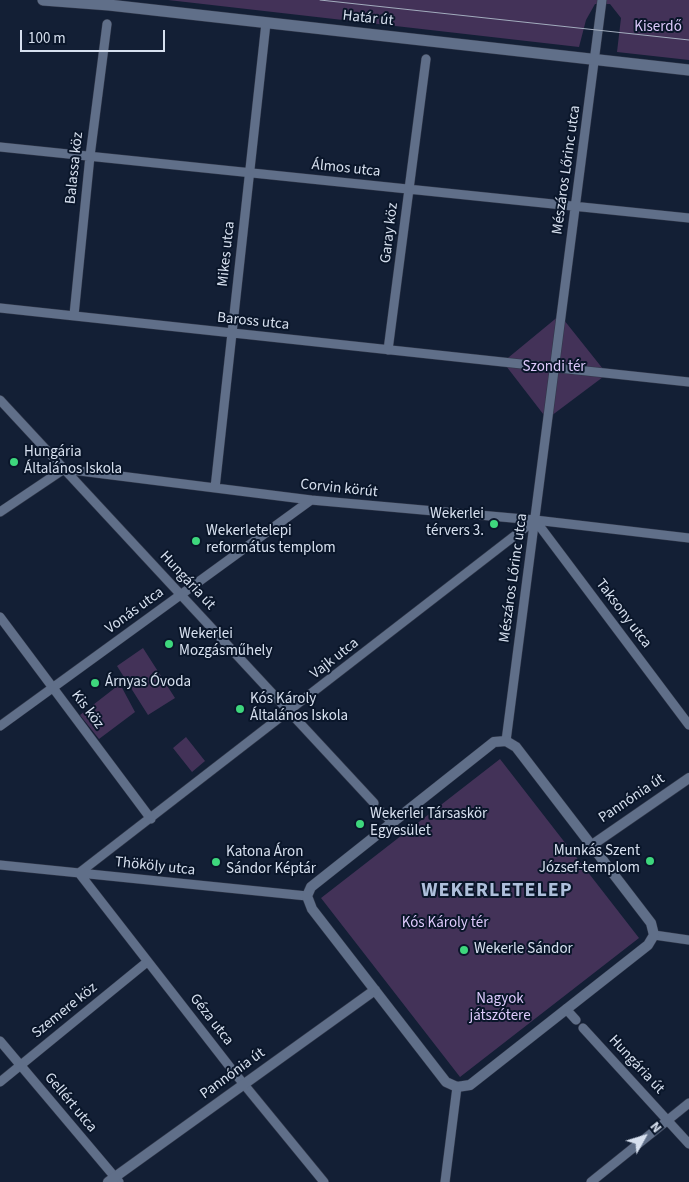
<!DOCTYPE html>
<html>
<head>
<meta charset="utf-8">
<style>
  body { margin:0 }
  #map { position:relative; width:689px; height:1182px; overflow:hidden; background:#131f35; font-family:"Source Sans 3",sans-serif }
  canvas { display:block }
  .north { position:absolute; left:619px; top:1112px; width:50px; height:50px; -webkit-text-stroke:4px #0a162a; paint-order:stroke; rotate:51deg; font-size:14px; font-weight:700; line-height:20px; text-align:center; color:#d7e0ef }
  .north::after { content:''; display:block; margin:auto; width:18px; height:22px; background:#d7e0ef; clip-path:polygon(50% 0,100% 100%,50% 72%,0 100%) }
  .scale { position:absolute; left:20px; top:30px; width:145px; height:22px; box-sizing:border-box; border:2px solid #d7e0ef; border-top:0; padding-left:6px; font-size:15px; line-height:18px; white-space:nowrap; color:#d7e0ef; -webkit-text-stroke:4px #0a162a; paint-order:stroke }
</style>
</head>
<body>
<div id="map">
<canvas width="689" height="1182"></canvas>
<div class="north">N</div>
<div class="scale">100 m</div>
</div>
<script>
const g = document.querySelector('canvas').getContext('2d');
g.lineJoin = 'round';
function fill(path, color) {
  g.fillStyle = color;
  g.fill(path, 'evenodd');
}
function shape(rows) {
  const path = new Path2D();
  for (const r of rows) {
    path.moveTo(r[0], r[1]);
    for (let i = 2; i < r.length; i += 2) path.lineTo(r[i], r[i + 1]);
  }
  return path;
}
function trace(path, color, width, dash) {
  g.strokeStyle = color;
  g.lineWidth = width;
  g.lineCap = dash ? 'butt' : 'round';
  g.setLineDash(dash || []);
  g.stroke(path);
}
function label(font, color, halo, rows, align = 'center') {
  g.font = font + ' "Source Sans 3",sans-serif';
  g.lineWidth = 4;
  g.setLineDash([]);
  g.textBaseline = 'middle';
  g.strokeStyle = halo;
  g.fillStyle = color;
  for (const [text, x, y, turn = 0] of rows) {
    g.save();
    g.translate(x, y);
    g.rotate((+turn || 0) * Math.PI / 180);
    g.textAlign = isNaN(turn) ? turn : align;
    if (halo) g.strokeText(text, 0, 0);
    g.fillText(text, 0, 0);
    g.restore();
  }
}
fill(shape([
  [168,0,689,0,689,60,617,52,621,18,610,4,595,4,586,20,579,47],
  [560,315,607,374,547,419,503,362],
  [143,648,175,698,148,715,117,666],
  [120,684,135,712,99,739,80,715],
  [186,737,205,761,192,772,173,748],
  [500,759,639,938,460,1077,321,898]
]), '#433258');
const minor = shape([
  [0,147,689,218],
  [0,308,689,382],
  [74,315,90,156,107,24],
  [388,350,426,59],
  [0,400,374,803],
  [215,488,266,23],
  [0,512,64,469,311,500,535,520,689,538],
  [0,617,151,819],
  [0,726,311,500],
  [506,741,602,0],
  [382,812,393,823],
  [0,865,307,896],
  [79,873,535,520,689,725],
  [79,873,233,1071,324,1182],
  [654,935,689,940],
  [566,1009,576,1020],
  [583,1028,689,1144],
  [0,1041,119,1182],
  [0,1082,147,962],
  [445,1182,457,1087],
  [591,1182,689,1103]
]);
const tertiary = shape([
  [506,741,516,747,651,923,654,935,648,945,470,1085,457,1087,446,1082,312,909,307,896,311,887,494,742,506,741],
  [592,845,689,778],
  [108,1182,375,990]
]);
const secondary = shape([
  [43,0,109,5,689,70]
]);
trace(minor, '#31384a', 10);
trace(tertiary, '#31384a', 11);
trace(secondary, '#31384a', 12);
trace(minor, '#606f89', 9);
trace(tertiary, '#606f89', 10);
trace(secondary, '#606f89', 11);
trace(shape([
  [320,0,689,40]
]), '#a3adbe', 1);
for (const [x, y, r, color] of [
  [14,462,5,"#3ed77d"],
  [494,524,5,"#3ed77d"],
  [196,541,5,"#3ed77d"],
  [169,644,5,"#3ed77d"],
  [95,683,5,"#3ed77d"],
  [240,709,5,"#3ed77d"],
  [360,824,5,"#3ed77d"],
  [650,861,5,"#3ed77d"],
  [216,862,5,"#3ed77d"],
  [464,950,5,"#3ed77d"]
]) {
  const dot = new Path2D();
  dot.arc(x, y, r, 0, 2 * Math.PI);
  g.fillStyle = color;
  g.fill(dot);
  trace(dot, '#0a162a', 2);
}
label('15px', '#d7e0ef', '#0a162a', [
  ["Határ út",368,19,6],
  ["Balassa köz",75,168,-84],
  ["Álmos utca",346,169,6],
  ["Mészáros Lőrinc utca",567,170,-82],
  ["Garay köz",390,233,-83],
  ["Mikes utca",227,254,-84],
  ["Baross utca",253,322,6],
  ["Corvin körút",339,489,6],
  ["Mészáros Lőrinc utca",514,578,-82],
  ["Hungária út",187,581,47],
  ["Vonás utca",135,611,-36],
  ["Taksony utca",623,614,53],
  ["Vajk utca",335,659,-38],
  ["Kis köz",87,710,53],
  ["Pannónia út",632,799,-34],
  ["Thököly utca",155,867,6],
  ["Szemere köz",65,1011,-39],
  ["Géza utca",211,1020,52],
  ["Hungária út",636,1065,47],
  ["Pannónia út",233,1074,-36],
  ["Gellért utca",70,1103,50]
]);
label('15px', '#decafc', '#0a162a', [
  ["Kiserdő",658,28],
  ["Szondi tér",554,368],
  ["Kós Károly tér",445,924],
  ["Nagyok",500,1000],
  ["játszótere",500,1017]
]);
label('15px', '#d7e0ef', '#0a162a', [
  ["Hungária",24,453],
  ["Általános Iskola",24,470],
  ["Wekerlei",484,515,"right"],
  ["térvers 3.",484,532,"right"],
  ["Wekerletelepi",206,532],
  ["református templom",206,549],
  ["Wekerlei",179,635],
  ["Mozgásműhely",179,652],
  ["Árnyas Óvoda",105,683],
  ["Kós Károly",250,700],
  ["Általános Iskola",250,717],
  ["Wekerlei Társaskör",370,815],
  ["Egyesület",370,832],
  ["Munkás Szent",640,852,"right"],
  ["József-templom",640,869,"right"],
  ["Katona Áron",226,853],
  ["Sándor Képtár",226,870],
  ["Wekerle Sándor",474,950]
], 'left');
g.letterSpacing = '1px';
label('bold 20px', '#aebfdb', '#0a162a', [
  ["WEKERLETELEP",497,892]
]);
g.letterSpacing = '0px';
</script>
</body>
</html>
